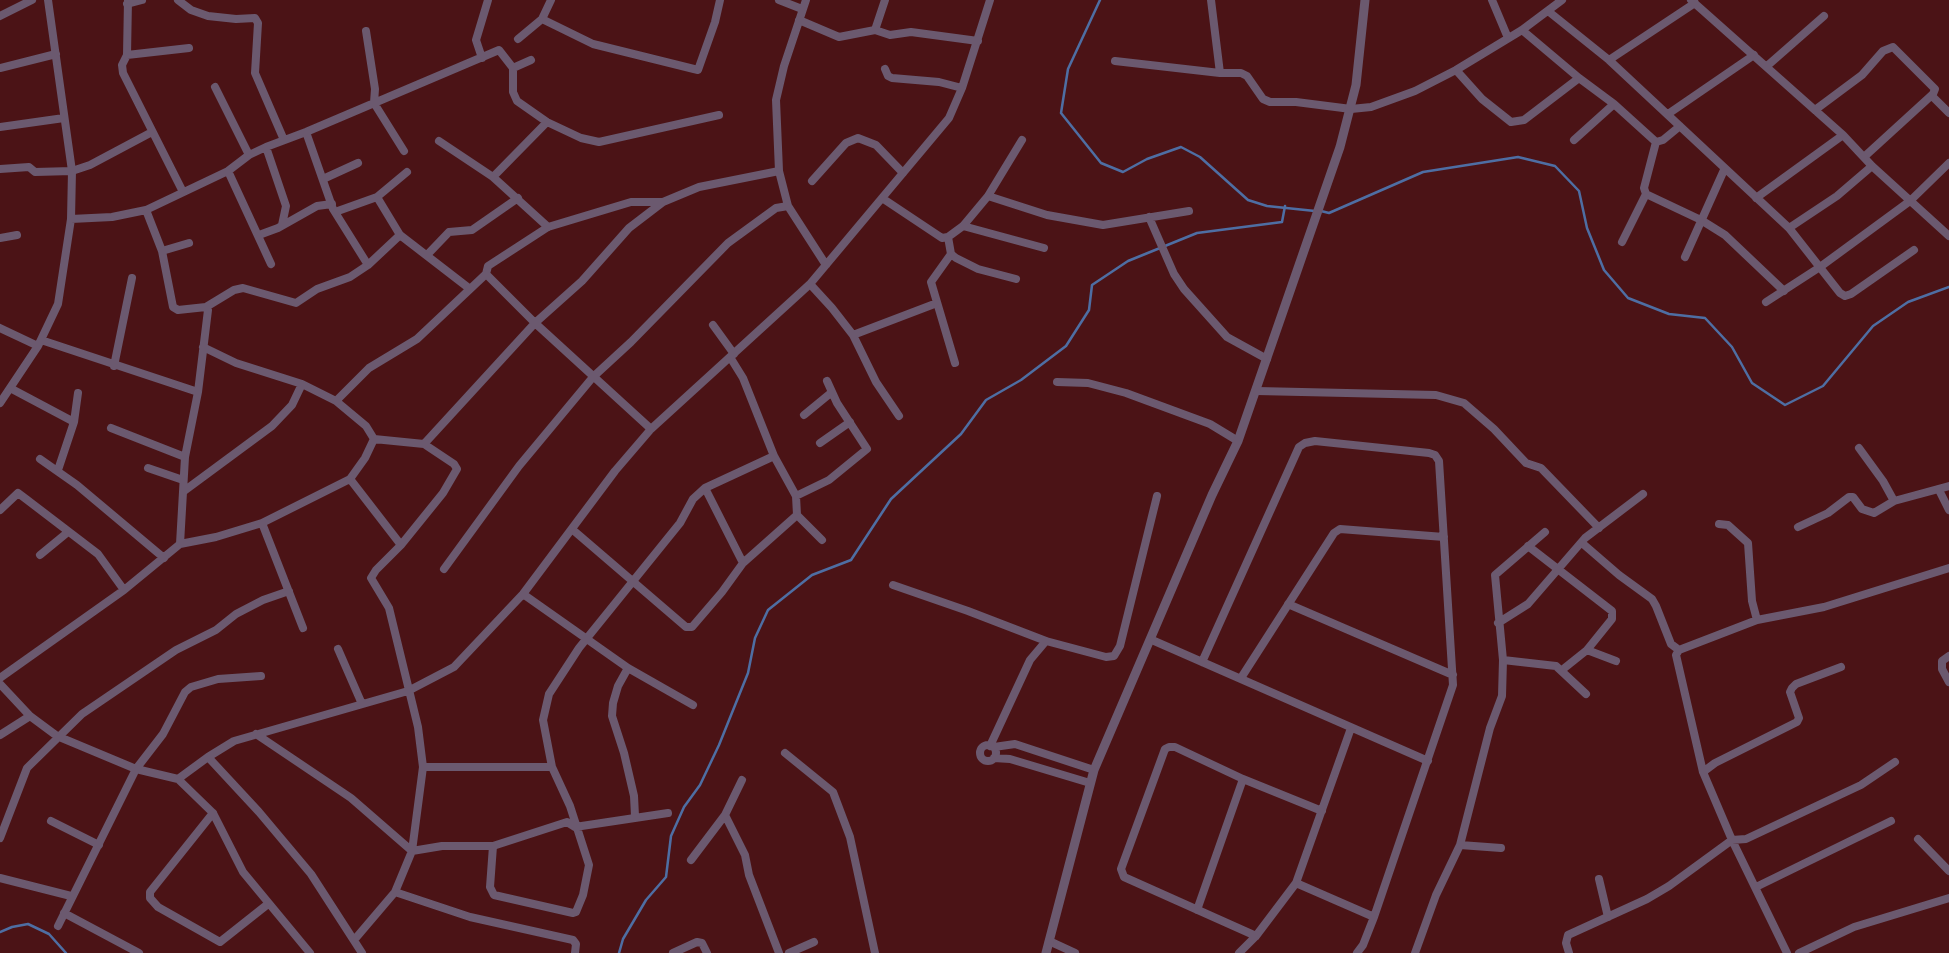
<!DOCTYPE html>
<html>
<head>
<meta charset="utf-8">
<style>
  body { margin:0 }
  canvas { display:block; background:#4b1316 }
</style>
</head>
<body>
<canvas width="1949" height="953"></canvas>
<script>
const g = document.querySelector('canvas').getContext('2d');
g.lineJoin = 'round';
function shape(rows) {
  const path = new Path2D();
  for (const r of rows) {
    if (r.length === 3) {
      path.moveTo(r[0] + r[2], r[1]);
      path.arc(r[0], r[1], r[2], 0, 2 * Math.PI);
      continue;
    }
    path.moveTo(r[0], r[1]);
    for (let i = 2; i < r.length; i += 2) path.lineTo(r[i], r[i + 1]);
  }
  return path;
}
function trace(path, color, width, dash) {
  g.strokeStyle = color;
  g.lineWidth = width;
  g.lineCap = dash ? 'butt' : 'round';
  g.setLineDash(dash || []);
  g.stroke(path);
}
trace(shape([
  [1100,0,1068,69,1061,113,1101,163,1123,172,1147,159,1181,147,1200,157,1248,200,1267,206,1315,211],
  [1321,211,1329,213,1423,172,1518,157,1555,166,1579,191,1587,228,1604,270,1628,298,1669,314,1705,318,1732,347,1752,383,1785,405,1823,386,1873,326,1908,302,1949,287],
  [0,932,12,927,28,924,49,934,66,953],
  [619,953,623,939,646,900,666,877,671,836,684,807,700,785,719,745,748,673,755,638,768,610,812,575,851,560,891,499,961,434,986,400,1021,380,1066,346,1089,310,1092,285,1128,261,1197,233,1282,222,1285,206]
]), '#4e6ea3', 2.5);
trace(shape([
  [128,0,127,55,122,65,123,73,183,192],
  [178,0,191,10,208,16,236,19,255,18,258,23,255,73,284,140],
  [779,0,802,9],
  [806,0,784,66,776,100,779,171,788,206,826,265],
  [1211,0,1220,73],
  [1492,0,1508,38],
  [1691,0,1843,135,1872,166,1949,236],
  [127,4,142,0],
  [1548,11,1609,60,1789,228,1840,293,1845,296,1851,294,1914,250],
  [0,16,32,0],
  [542,19,593,44,698,70,715,22,720,0],
  [799,20,839,37,875,30,890,35,911,32,978,41],
  [875,30,885,0],
  [1522,30,1579,78],
  [366,31,375,89,374,103,404,151],
  [518,39,542,19,551,0],
  [127,55,189,48],
  [482,58,476,40,488,0],
  [1609,60,1695,3],
  [1115,61,1220,73,1241,73,1247,76,1263,99,1270,102,1296,102,1351,109,1371,107,1415,91,1456,70,1522,30,1562,0],
  [1767,66,1824,16],
  [0,68,56,54],
  [513,68,531,60],
  [885,69,888,76,892,78,939,82,962,88],
  [1456,70,1482,99,1511,122,1524,120,1579,78,1614,104,1656,142,1663,140,1680,126],
  [215,87,249,155],
  [1933,97,1949,113],
  [1815,110,1862,75,1883,51,1893,47,1935,89,1933,94,1864,157],
  [1668,114,1754,55],
  [0,127,64,118],
  [306,132,333,209,368,265],
  [1574,140,1614,104],
  [439,141,493,177,548,227],
  [1656,142,1644,188,1646,194,1701,220,1725,235,1784,291],
  [266,147,286,206,282,225],
  [0,169,29,167,35,172,72,171,90,165,152,132],
  [228,171,271,264],
  [493,177,547,122],
  [323,179,358,163],
  [812,181,846,143,858,138,876,145,903,173],
  [988,196,1047,215,1103,225,1189,211],
  [377,197,400,235,470,289],
  [882,198,942,238,948,237,963,226,988,196,1022,140],
  [1756,198,1843,135],
  [146,210,162,251,173,307,178,310,206,307,234,290,243,288,296,303,317,289,350,277,368,265,400,235],
  [335,212,377,197,407,172],
  [1149,217,1174,274,1184,289,1227,337,1267,359],
  [71,219,112,217,146,210,228,171,249,155,266,147,306,132,499,50,513,68,513,92,517,101,547,122,581,138,599,142,719,115],
  [963,226,1044,248],
  [1789,228,1837,196,1872,166],
  [259,235,278,228,317,206,332,204],
  [948,237,951,254,956,258,978,269,1016,279],
  [0,238,17,235],
  [1622,242,1646,194],
  [162,251,189,243],
  [951,254,931,282,955,363],
  [427,255,449,232,472,230,518,198],
  [1685,257,1724,170],
  [486,274,535,323,651,429],
  [810,284,832,308,853,335,876,382,899,416],
  [1766,302,1820,267,1910,201,1949,163],
  [713,325,734,354],
  [0,328,38,346],
  [853,335,937,303],
  [41,340,198,392],
  [203,347,236,363,302,384,336,401,366,426,374,439],
  [730,357,743,378,774,456,796,496,797,515,822,540],
  [114,366,132,278],
  [1057,382,1088,383,1126,393,1210,424,1238,441],
  [10,388,74,422],
  [1257,391,1436,395,1464,403,1494,429,1526,463,1541,468,1599,528],
  [336,401,369,368,417,339,486,274,488,266,548,227,631,202,663,202],
  [0,403,38,346,58,304,71,219,72,171,48,0],
  [804,415,832,392],
  [111,428,185,457],
  [820,443,850,422],
  [424,444,535,323,582,281,629,228,663,202,699,187,779,171],
  [1859,448,1883,481,1894,501],
  [40,459,77,485,164,558],
  [148,468,183,480],
  [58,470,74,422,78,393],
  [350,479,401,545],
  [705,488,743,563],
  [1939,490,1949,510],
  [184,491,272,426,292,405,302,384],
  [796,496,829,480,867,449,837,403,827,381],
  [0,510,18,493,26,499,98,554,124,590],
  [262,523,303,628],
  [1719,524,1728,525,1748,543,1752,601,1757,620],
  [1798,527,1828,513,1849,497,1853,497,1862,509,1874,513,1894,501,1949,486],
  [573,530,686,627,692,627,722,592,743,563,797,515],
  [1582,543,1619,575,1652,599,1656,606,1671,644,1679,650],
  [180,544,185,457,198,392,208,310,206,307],
  [1528,546,1612,611,1612,619,1587,650,1562,670],
  [40,555,68,532],
  [444,569,519,466,593,377,631,342,728,243,776,208,788,206],
  [893,585,968,611,1046,641,1106,657,1114,656,1120,646,1157,496],
  [523,594,628,668,693,705],
  [1288,604,1453,675],
  [1498,623,1528,604,1585,538,1643,494],
  [1152,640,1428,761],
  [338,649,362,704],
  [1587,650,1616,661],
  [1949,656,1942,661,1942,669,1949,682],
  [1503,660,1556,666,1586,694],
  [1202,662,1299,447,1305,443,1315,441,1429,453,1435,455,1439,461,1453,685,1374,917,1363,945,1357,953],
  [628,668,618,686,613,703,612,716,624,753,634,796,635,816],
  [0,678,124,590,180,544,216,537,262,523,350,479,365,458,374,439],
  [1241,678,1334,533,1340,529,1444,537],
  [0,684,30,716,57,736,136,769,178,779,208,757,234,741,408,691,454,667,523,594,615,471,651,429,810,284,949,118,962,88,990,0],
  [256,734,351,798,412,851,442,846,493,846,567,822,575,827,668,813],
  [0,735,30,716],
  [988,753,8],
  [990,746,1030,660,1046,641],
  [994,747,1015,744,1094,770],
  [785,753,833,792,850,837,875,953],
  [208,757,259,812,311,874,362,953],
  [994,758,1010,759,1090,783],
  [423,767,552,767],
  [1703,772,1715,763,1797,722,1799,718,1790,692,1792,688,1796,684,1841,667],
  [178,779,213,813,243,872,310,953],
  [213,813,150,892,150,898,158,907,220,942,268,904],
  [725,815,745,855,749,875,779,953],
  [51,821,99,845],
  [0,838,27,768,82,714,176,650,216,630,236,614,263,600,289,591],
  [1918,839,1949,871],
  [1460,845,1501,848],
  [493,846,490,887,494,895,573,913,576,912,583,895,589,865,570,806,552,767,543,720,549,694,579,648,680,523,693,499,705,488,774,456],
  [691,860,725,815,742,780],
  [0,878,71,896],
  [1599,879,1608,917],
  [1296,883,1374,917],
  [1756,887,1891,821],
  [395,892,470,917,573,940,576,944,575,953],
  [1197,910,1243,779],
  [64,913,139,953],
  [58,926,136,769,163,734,185,692,191,687,218,679,261,676],
  [1256,936,1124,877,1121,869,1165,749,1169,747,1175,747,1243,779,1322,811],
  [355,939,395,892,412,851,423,767,418,727,389,608,371,578,376,570,401,545,443,493,457,469,454,464,424,444,374,439],
  [1049,941,1075,953],
  [673,953,697,942,702,943,707,953],
  [789,953,814,942],
  [1239,953,1256,936,1296,883,1351,728],
  [1415,953,1436,895,1460,845,1490,728,1502,696,1503,660,1495,575,1545,532],
  [1569,953,1566,943,1568,935,1647,899,1669,886,1732,840,1746,839,1861,785,1895,762],
  [1787,953,1732,840,1703,772,1676,655,1679,650,1757,620,1824,607,1949,568],
  [1799,953,1854,927,1949,898]
]), '#6b596f', 8);
trace(shape([
  [1046,953,1094,770,1212,495,1238,441,1340,147,1356,85,1365,0]
]), '#6b596f', 9);
</script>
</body>
</html>
